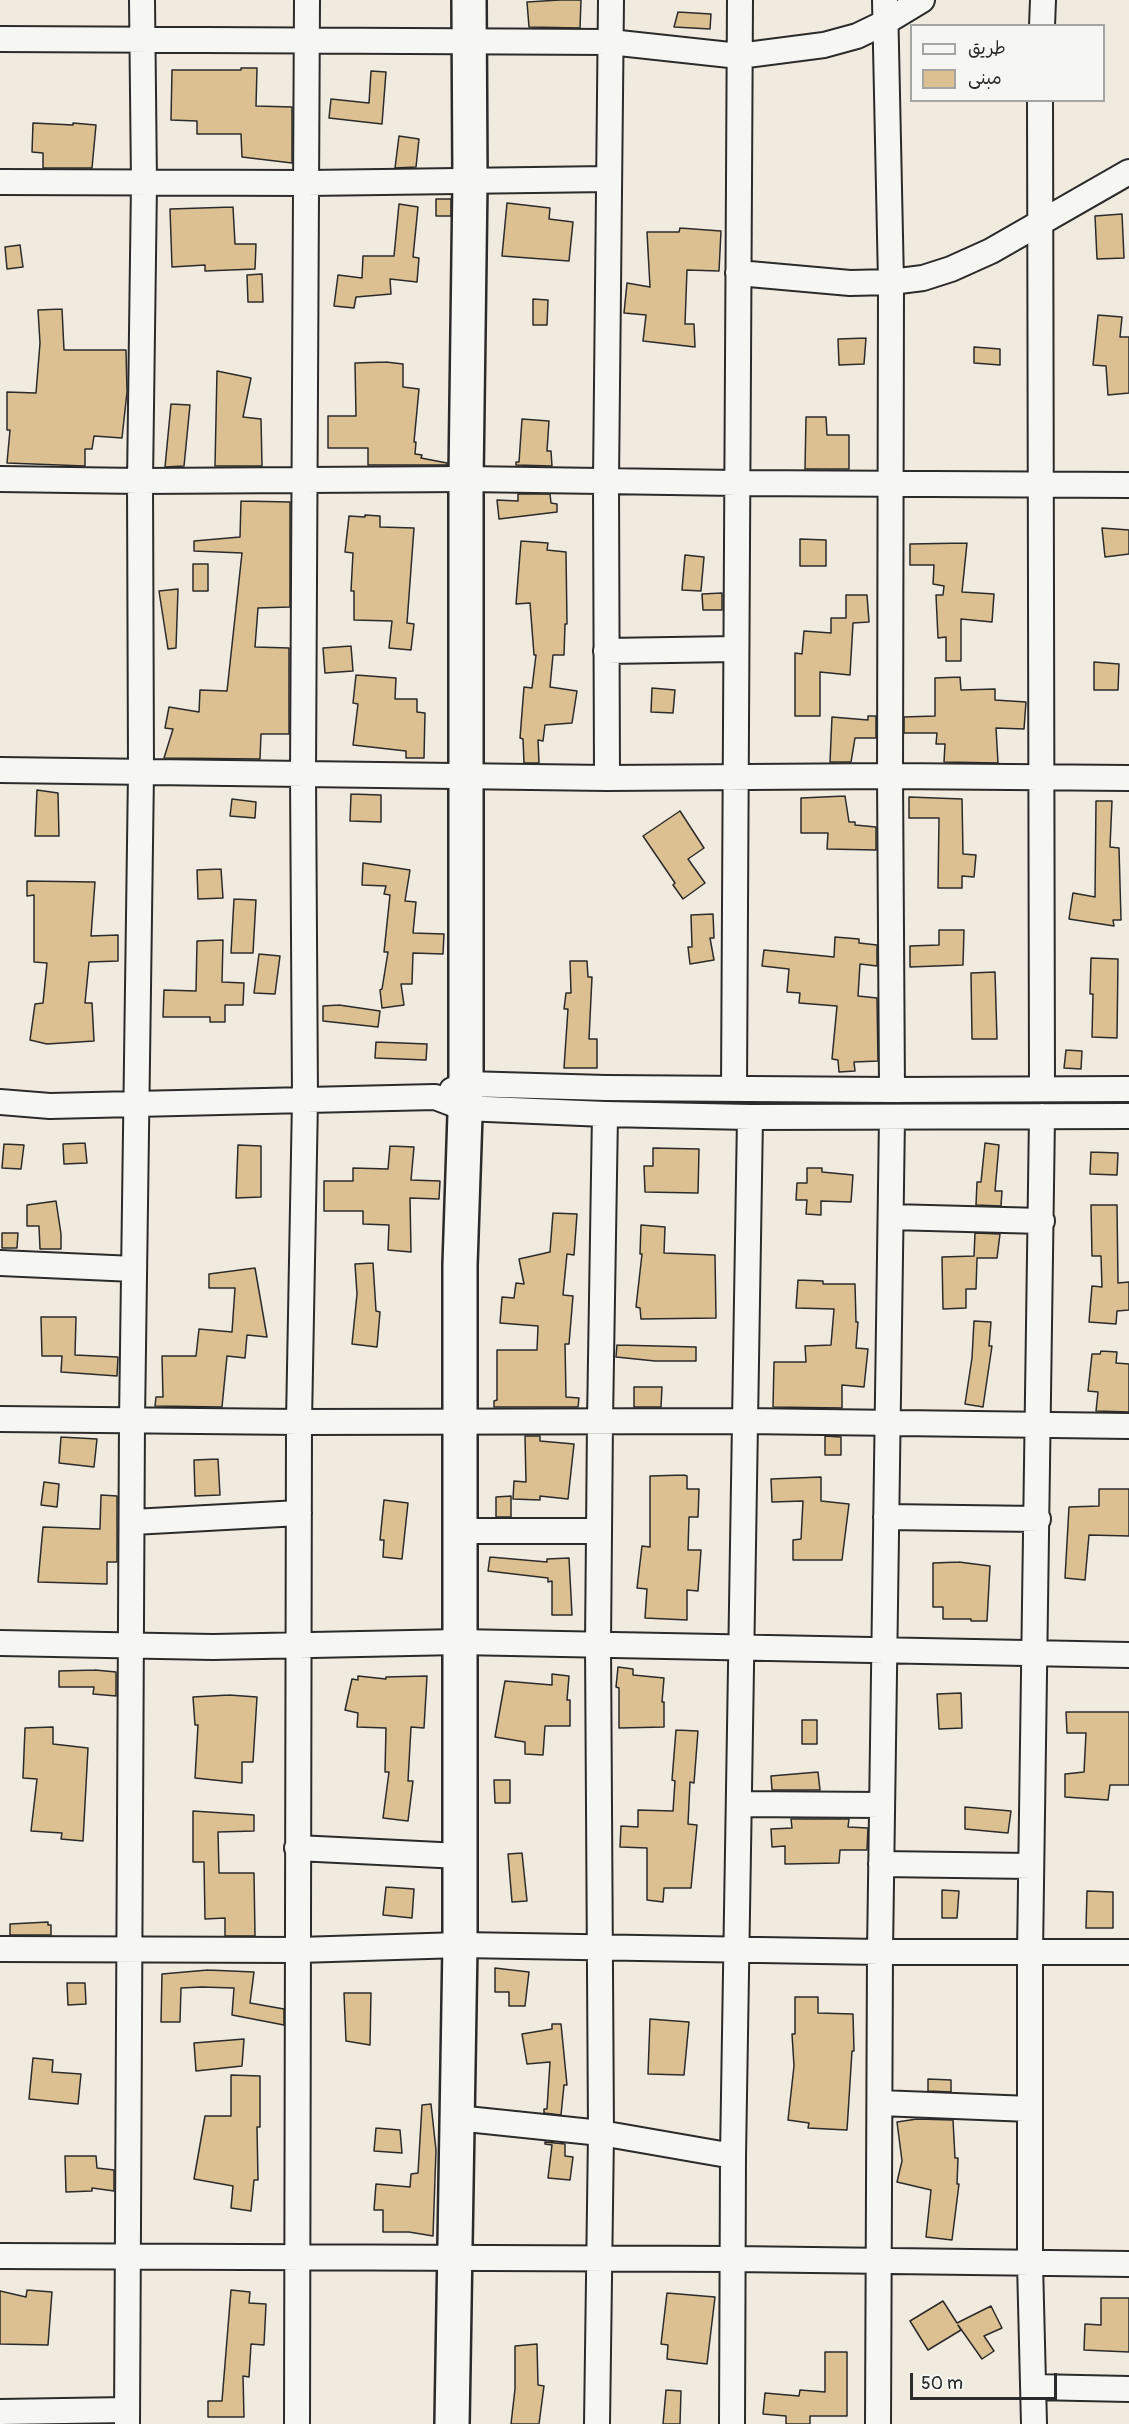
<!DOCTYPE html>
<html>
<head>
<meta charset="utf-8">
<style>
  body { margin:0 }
  #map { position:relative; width:1129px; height:2424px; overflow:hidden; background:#f1ebdf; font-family:Pangolin,"Playpen Sans Arabic",sans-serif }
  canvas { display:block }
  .legend { position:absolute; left:910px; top:24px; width:195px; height:78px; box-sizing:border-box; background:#f6f6f2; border:2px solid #a5a5a2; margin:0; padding:8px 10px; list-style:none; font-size:18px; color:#2b2b2b }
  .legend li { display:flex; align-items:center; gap:12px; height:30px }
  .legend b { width:30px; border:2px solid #a5a5a2 }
  .scale { position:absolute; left:910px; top:2373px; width:147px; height:27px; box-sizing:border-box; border:3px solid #2b2b2b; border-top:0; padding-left:8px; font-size:18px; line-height:21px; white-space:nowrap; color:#2b2b2b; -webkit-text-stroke:4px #f6f6f2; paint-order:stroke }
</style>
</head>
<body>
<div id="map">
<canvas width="1129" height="2424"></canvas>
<ul class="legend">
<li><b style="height:8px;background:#f6f6f2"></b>طريق</li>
<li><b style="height:16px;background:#ddc091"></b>مبنى</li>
</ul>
<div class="scale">50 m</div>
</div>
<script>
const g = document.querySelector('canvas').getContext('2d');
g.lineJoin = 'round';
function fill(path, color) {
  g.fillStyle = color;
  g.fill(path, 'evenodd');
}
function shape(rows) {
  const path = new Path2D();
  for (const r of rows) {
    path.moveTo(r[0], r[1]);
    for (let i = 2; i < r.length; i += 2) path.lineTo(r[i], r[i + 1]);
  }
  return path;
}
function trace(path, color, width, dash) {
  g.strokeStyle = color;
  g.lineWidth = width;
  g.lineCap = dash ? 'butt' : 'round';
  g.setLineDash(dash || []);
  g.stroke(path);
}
const building = shape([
  [560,0,581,0,580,28,529,27,527,2,560,0],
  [678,12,711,14,710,29,674,27,678,12],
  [241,68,257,68,256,106,292,107,292,163,242,157,241,134,197,134,197,121,171,120,172,70,241,70,241,68],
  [371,71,386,72,382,124,329,118,331,99,369,103,371,71],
  [33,123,73,125,73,123,96,125,92,168,43,168,43,153,32,152,33,123],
  [399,136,419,139,416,167,395,168,399,136],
  [436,199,451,199,451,216,436,216,436,199],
  [507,203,550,208,549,219,573,222,569,261,502,256,507,203],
  [399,204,418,207,413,257,419,258,417,282,390,279,391,294,356,297,354,308,334,306,338,275,362,278,363,256,394,256,399,204],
  [233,207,235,244,256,244,255,269,205,271,205,265,172,267,170,209,233,207],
  [1122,214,1124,258,1097,259,1095,216,1122,214],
  [680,228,721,231,719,271,687,270,685,324,694,324,695,347,643,341,646,315,624,313,627,283,650,287,647,232,679,232,680,228],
  [20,245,23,267,7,269,5,247,20,245],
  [262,274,263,302,248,302,247,275,262,274],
  [533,299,548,300,547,325,533,325,533,299],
  [62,309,64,350,126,350,127,392,122,438,94,436,92,449,85,449,85,466,7,463,10,430,7,430,7,392,36,393,40,343,38,310,62,309],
  [1098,315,1122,317,1120,337,1129,337,1129,393,1108,395,1106,366,1093,365,1098,315],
  [866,338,864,364,839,365,838,339,866,338],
  [974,347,1000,349,1000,365,974,363,974,347],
  [386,362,403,364,403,387,419,389,414,442,416,442,415,454,422,455,421,458,447,463,447,465,368,465,368,448,328,448,328,416,356,416,355,363,386,362],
  [217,371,251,378,243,417,261,419,262,466,215,466,217,371],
  [171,404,190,405,184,466,165,467,171,404],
  [806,417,826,417,827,435,849,435,849,469,805,469,806,417],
  [522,419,549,421,547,451,551,451,552,466,516,465,516,462,519,462,522,419],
  [518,494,550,494,551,503,557,504,557,512,499,519,497,500,518,501,518,494],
  [241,501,290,502,290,607,258,608,255,647,289,648,289,734,261,734,260,759,164,758,173,729,165,728,169,707,199,712,200,690,227,691,242,553,194,551,194,541,240,537,241,501],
  [365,515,380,516,380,527,414,528,407,623,414,624,411,650,389,648,392,621,354,620,354,591,351,591,353,553,345,552,349,516,365,517,365,515],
  [1102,528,1129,530,1129,554,1105,557,1102,528],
  [800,539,826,540,826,566,800,566,800,539],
  [521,541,548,543,547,550,566,552,567,624,565,624,564,655,553,655,550,687,577,691,572,723,545,725,543,741,538,740,539,763,524,763,523,739,520,738,524,687,532,688,536,655,534,655,530,603,516,604,521,541],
  [967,543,962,592,994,594,992,622,961,619,961,661,946,661,946,637,938,638,936,595,943,595,944,586,933,584,934,565,910,565,910,544,967,543],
  [685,555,704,557,701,591,682,590,685,555],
  [193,564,208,564,208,591,193,591,193,564],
  [178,589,176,648,168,649,159,591,178,589],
  [722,593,722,610,703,610,702,594,722,593],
  [846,595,867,595,869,622,853,623,850,675,820,672,820,716,795,716,795,653,802,654,804,631,831,633,831,618,846,618,846,595],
  [351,646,353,671,325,673,323,648,351,646],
  [1094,662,1119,664,1118,690,1094,690,1094,662],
  [356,675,396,678,395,699,417,699,417,712,425,713,424,758,406,758,406,751,353,745,358,704,353,703,356,675],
  [960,677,961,690,995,689,995,700,1026,702,1024,729,996,728,998,763,944,762,945,744,936,744,937,733,904,733,904,717,935,716,935,678,960,677],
  [652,688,675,690,673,713,651,712,652,688],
  [868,716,876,716,876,738,855,738,851,762,830,762,832,717,868,720,868,716],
  [37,790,58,793,59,836,35,836,37,790],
  [351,794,381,795,381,822,350,821,351,794],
  [845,796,849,822,855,822,855,825,876,827,876,850,827,849,828,833,801,833,801,798,845,796],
  [909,797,962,799,963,854,976,855,974,877,962,876,962,888,938,888,939,818,909,818,909,797],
  [232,799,256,802,255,818,230,816,232,799],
  [1096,801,1112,801,1110,847,1119,848,1121,920,1113,920,1114,926,1069,919,1073,893,1095,897,1096,801],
  [680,811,704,848,688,859,705,883,683,899,673,885,675,883,643,836,680,811],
  [363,863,410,870,405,901,416,902,413,933,444,934,443,954,413,953,412,984,401,984,404,1005,382,1008,380,990,382,989,388,952,384,952,390,895,384,894,386,886,362,885,363,863],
  [221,869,223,898,198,899,197,870,221,869],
  [27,881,95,882,91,936,118,935,118,961,89,962,85,1003,92,1003,94,1041,47,1044,30,1040,35,1004,43,1003,47,963,34,962,34,895,27,896,27,881],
  [234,899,256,900,253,953,231,953,234,899],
  [713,914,714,938,710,938,714,960,690,964,688,947,692,947,691,915,713,914],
  [939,930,964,930,963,965,910,967,910,946,939,945,939,930],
  [835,937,859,939,859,943,877,945,877,966,860,964,858,996,877,998,878,1061,854,1062,855,1071,839,1072,838,1060,832,1059,837,1006,799,1003,800,993,787,992,789,969,762,966,764,950,834,957,835,937],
  [223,940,222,982,244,983,243,1005,225,1005,225,1022,210,1022,210,1017,163,1017,164,990,196,991,197,941,223,940],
  [259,954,280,956,275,994,254,993,259,954],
  [1091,958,1118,959,1117,1038,1092,1037,1093,994,1090,994,1091,958],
  [570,961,587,961,588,977,592,977,589,1039,597,1039,597,1068,564,1068,568,1009,564,1009,566,993,571,993,570,961],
  [995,972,997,1039,972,1039,971,973,995,972],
  [339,1005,380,1011,378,1027,323,1021,323,1006,339,1005],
  [376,1042,427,1044,426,1060,375,1058,376,1042],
  [1066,1050,1082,1051,1081,1069,1064,1068,1066,1050],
  [85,1143,87,1163,64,1164,63,1144,85,1143],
  [985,1143,999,1145,995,1191,1002,1191,1001,1206,976,1205,977,1182,981,1182,985,1143],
  [4,1144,24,1145,21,1169,2,1168,4,1144],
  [238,1145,261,1146,261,1197,236,1198,238,1145],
  [390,1146,414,1147,411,1180,440,1181,439,1199,410,1198,411,1252,388,1250,389,1225,363,1224,363,1211,324,1211,324,1181,353,1181,353,1168,388,1169,390,1146],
  [653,1148,699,1149,698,1193,645,1192,644,1166,653,1166,653,1148],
  [1091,1152,1118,1153,1117,1175,1090,1174,1091,1152],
  [807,1168,822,1168,822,1172,853,1175,851,1202,821,1201,821,1215,806,1214,807,1200,796,1200,797,1183,807,1183,807,1168],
  [56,1201,61,1234,61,1249,40,1249,39,1226,27,1226,27,1205,56,1201],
  [1091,1205,1117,1205,1118,1283,1129,1282,1129,1310,1117,1311,1116,1324,1089,1322,1092,1286,1102,1287,1101,1256,1092,1256,1091,1205],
  [553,1213,577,1214,574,1255,567,1254,563,1295,573,1296,569,1344,565,1344,566,1397,579,1398,578,1407,494,1407,494,1401,497,1400,497,1350,537,1350,538,1326,500,1323,502,1297,514,1298,516,1283,524,1284,519,1259,550,1252,553,1213],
  [641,1225,665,1227,664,1253,715,1255,716,1318,641,1319,640,1308,636,1307,642,1254,640,1254,641,1225],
  [2,1233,18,1233,17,1248,2,1248,2,1233],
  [975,1233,1000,1234,997,1258,977,1258,976,1289,966,1289,966,1308,943,1309,942,1257,974,1256,975,1233],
  [373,1263,376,1311,380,1312,377,1347,352,1344,357,1294,355,1264,373,1263],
  [255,1268,267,1337,247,1335,245,1358,227,1356,222,1407,155,1406,156,1397,163,1397,162,1356,196,1356,199,1329,232,1332,235,1288,209,1288,209,1274,255,1268],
  [798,1280,823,1281,823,1284,855,1284,856,1322,858,1322,856,1348,868,1349,864,1387,842,1385,842,1408,773,1407,774,1362,806,1362,805,1346,831,1345,834,1309,796,1308,798,1280],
  [41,1317,76,1317,75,1355,118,1357,117,1376,61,1372,62,1356,42,1356,41,1317],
  [974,1321,991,1322,989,1346,992,1346,983,1407,965,1404,972,1358,974,1321],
  [617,1345,696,1347,696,1361,655,1361,616,1357,617,1345],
  [1101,1351,1117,1352,1116,1363,1129,1364,1129,1412,1096,1411,1098,1392,1088,1391,1092,1354,1100,1354,1101,1351],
  [634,1387,662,1387,661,1407,634,1407,634,1387],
  [525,1436,540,1436,540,1441,574,1444,568,1499,540,1496,540,1500,513,1499,514,1481,526,1482,525,1436],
  [825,1436,841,1437,841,1455,825,1455,825,1436],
  [61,1437,97,1439,94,1467,59,1463,61,1437],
  [218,1459,220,1495,195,1496,194,1460,218,1459],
  [684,1475,687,1476,687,1489,699,1489,698,1517,689,1517,688,1550,701,1550,698,1591,687,1590,687,1620,645,1618,647,1589,637,1588,642,1546,650,1547,650,1476,684,1475],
  [821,1477,821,1501,849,1504,842,1560,793,1560,793,1540,801,1539,803,1501,772,1502,771,1479,821,1477],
  [44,1482,59,1484,57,1507,41,1505,44,1482],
  [1099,1489,1129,1489,1129,1536,1089,1535,1085,1580,1065,1578,1069,1507,1099,1506,1099,1489],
  [101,1495,117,1496,117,1562,107,1562,107,1584,38,1582,43,1527,100,1529,101,1495],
  [511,1496,511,1517,496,1517,496,1497,511,1496],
  [384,1500,408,1503,402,1559,383,1557,384,1540,380,1540,384,1500],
  [490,1557,547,1562,547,1559,569,1558,572,1615,552,1615,552,1581,548,1582,548,1578,488,1571,490,1557],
  [959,1562,990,1566,987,1621,971,1621,971,1619,943,1619,943,1607,933,1607,933,1563,959,1562],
  [618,1667,633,1669,633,1675,664,1678,662,1702,664,1702,664,1727,619,1728,619,1688,616,1687,618,1667],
  [95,1670,116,1672,116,1696,93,1694,94,1687,59,1687,59,1671,95,1670],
  [552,1674,569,1676,567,1700,570,1700,570,1726,545,1726,543,1755,525,1754,525,1742,495,1737,505,1681,552,1685,552,1674],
  [358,1676,386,1679,386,1677,427,1676,424,1728,411,1727,408,1781,413,1781,408,1821,383,1818,389,1772,385,1772,386,1728,357,1727,358,1713,345,1710,352,1679,358,1680,358,1676],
  [961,1693,962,1728,939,1729,937,1694,961,1693],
  [229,1695,257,1697,253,1762,242,1762,242,1783,195,1778,198,1725,195,1725,193,1697,229,1695],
  [1066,1712,1129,1712,1129,1785,1110,1785,1108,1800,1065,1797,1065,1774,1084,1772,1086,1733,1067,1733,1066,1712],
  [802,1720,817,1720,817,1744,802,1744,802,1720],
  [53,1727,53,1744,88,1748,83,1841,61,1839,62,1833,31,1831,37,1779,23,1778,25,1728,53,1727],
  [676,1730,698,1731,694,1783,690,1782,688,1824,697,1825,691,1888,664,1888,663,1902,647,1900,647,1848,620,1847,621,1826,638,1827,638,1810,673,1811,675,1781,672,1780,676,1730],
  [818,1772,820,1790,772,1790,771,1776,818,1772],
  [494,1780,510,1780,510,1803,495,1803,494,1780],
  [965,1807,1011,1811,1008,1833,965,1829,965,1807],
  [193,1811,254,1815,254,1831,218,1832,219,1873,254,1873,255,1936,225,1936,225,1918,205,1919,204,1862,193,1862,193,1811],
  [791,1819,849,1819,848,1827,868,1828,867,1850,840,1850,839,1863,785,1864,785,1846,772,1847,771,1829,792,1828,791,1819],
  [522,1853,527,1901,512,1902,508,1854,522,1853],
  [386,1887,414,1889,412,1918,383,1915,386,1887],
  [942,1890,959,1891,957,1918,942,1918,942,1890],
  [1087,1891,1113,1892,1113,1928,1086,1928,1087,1891],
  [48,1922,48,1925,51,1925,51,1935,10,1935,10,1924,48,1922],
  [495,1968,529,1972,525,2006,509,2006,509,1992,495,1992,495,1968],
  [208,1970,254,1972,250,2003,284,2009,284,2025,232,2015,234,1988,202,1987,181,1988,180,2022,161,2022,162,1974,208,1970],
  [67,1983,85,1983,86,2004,68,2005,67,1983],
  [344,1993,371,1993,370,2045,346,2041,344,1993],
  [795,1997,818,1997,818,2013,853,2014,854,2051,852,2051,847,2130,808,2128,809,2123,788,2120,794,2066,792,2034,795,2034,795,1997],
  [650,2019,689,2022,684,2075,648,2074,650,2019],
  [552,2024,561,2024,567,2085,564,2085,561,2115,544,2113,544,2109,547,2109,550,2062,527,2064,522,2034,552,2029,552,2024],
  [244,2039,242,2066,196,2071,194,2043,244,2039],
  [33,2058,53,2060,52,2072,81,2074,78,2104,29,2099,33,2058],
  [231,2075,260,2076,260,2127,257,2127,258,2180,254,2180,251,2211,231,2208,233,2186,194,2179,205,2116,231,2116,231,2075],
  [928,2079,951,2080,951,2092,928,2091,928,2079],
  [431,2104,436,2150,433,2236,409,2232,383,2232,383,2210,374,2210,376,2184,410,2187,411,2174,418,2173,422,2105,431,2104],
  [917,2119,953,2120,955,2158,958,2158,957,2184,959,2184,952,2240,926,2237,931,2190,897,2182,902,2161,897,2122,917,2119],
  [376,2128,400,2130,402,2153,374,2151,376,2128],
  [545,2142,565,2144,565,2156,573,2157,570,2180,548,2178,552,2145,545,2144,545,2142],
  [65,2156,96,2156,97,2168,114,2170,114,2191,92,2188,92,2191,66,2192,65,2156],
  [27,2290,52,2292,48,2345,0,2344,0,2291,26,2297,27,2290],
  [231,2290,250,2292,249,2303,266,2304,264,2345,251,2344,249,2377,243,2376,244,2417,208,2417,208,2401,222,2401,231,2290],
  [667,2293,715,2297,707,2364,667,2359,668,2345,661,2344,667,2293],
  [1101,2298,1129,2298,1129,2352,1084,2350,1085,2324,1101,2325,1101,2298],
  [943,2301,957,2323,991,2306,1002,2328,984,2336,994,2351,982,2359,958,2325,961,2330,928,2350,910,2321,943,2301],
  [537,2344,538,2385,544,2386,539,2424,511,2424,515,2389,515,2346,537,2344],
  [825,2352,847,2352,847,2416,810,2416,810,2424,786,2424,786,2416,763,2414,765,2393,799,2396,800,2390,825,2392,825,2352],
  [666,2390,681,2391,680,2424,663,2424,666,2390]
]);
fill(building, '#ddc091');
trace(building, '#2b2b2b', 1.5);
const street = shape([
  [885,0,891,282,890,776,892,1090],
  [1042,26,1043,0],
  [0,39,610,42,739,56,824,45,857,36,884,23,922,0],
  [1040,100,1042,1089],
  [0,182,307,183,608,179],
  [738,273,850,283,891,282,923,278,951,269,991,251,1129,172],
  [0,479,140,481,466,479,737,483,1129,485],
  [606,651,736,649],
  [0,770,607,778,890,776,1129,778],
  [607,778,606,481,611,0],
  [734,1088,740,0],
  [452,1090,466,1084,606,1088,892,1090,1129,1089],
  [0,1102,50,1106,435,1097,464,1108,605,1114,750,1117,1129,1116],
  [891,1217,1042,1221],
  [0,1263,134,1269],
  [0,1419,299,1422,745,1421,1129,1426],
  [886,1517,1038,1519],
  [133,1522,299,1513],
  [459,1531,599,1531],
  [0,1643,213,1647,459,1642,1129,1655],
  [739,1804,882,1805],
  [297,1848,460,1856],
  [881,1864,1031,1866],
  [0,1949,299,1950,460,1945,880,1952,1129,1952],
  [880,2103,1030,2109],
  [457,2118,601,2133,733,2156],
  [0,2256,733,2259,1129,2264],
  [1033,2387,1129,2389],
  [0,2412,127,2410],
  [127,2424,132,1420,141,772,140,481,144,183,142,0],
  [297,2424,299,1422,305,1100,303,774,307,0],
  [597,2424,601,2133,598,1644,600,1421,605,1114],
  [732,2424,733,2156,750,1117],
  [878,2424,880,1952,892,1117],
  [1034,2424,1030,2263,1030,1953,1042,1116]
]);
const secondary = shape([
  [452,2424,460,1945,460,1265,466,1084,466,479,470,181,469,0]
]);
trace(street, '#2b2b2b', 28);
trace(secondary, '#2b2b2b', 38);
trace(street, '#f6f6f2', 24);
trace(secondary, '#f6f6f2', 33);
</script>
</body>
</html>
